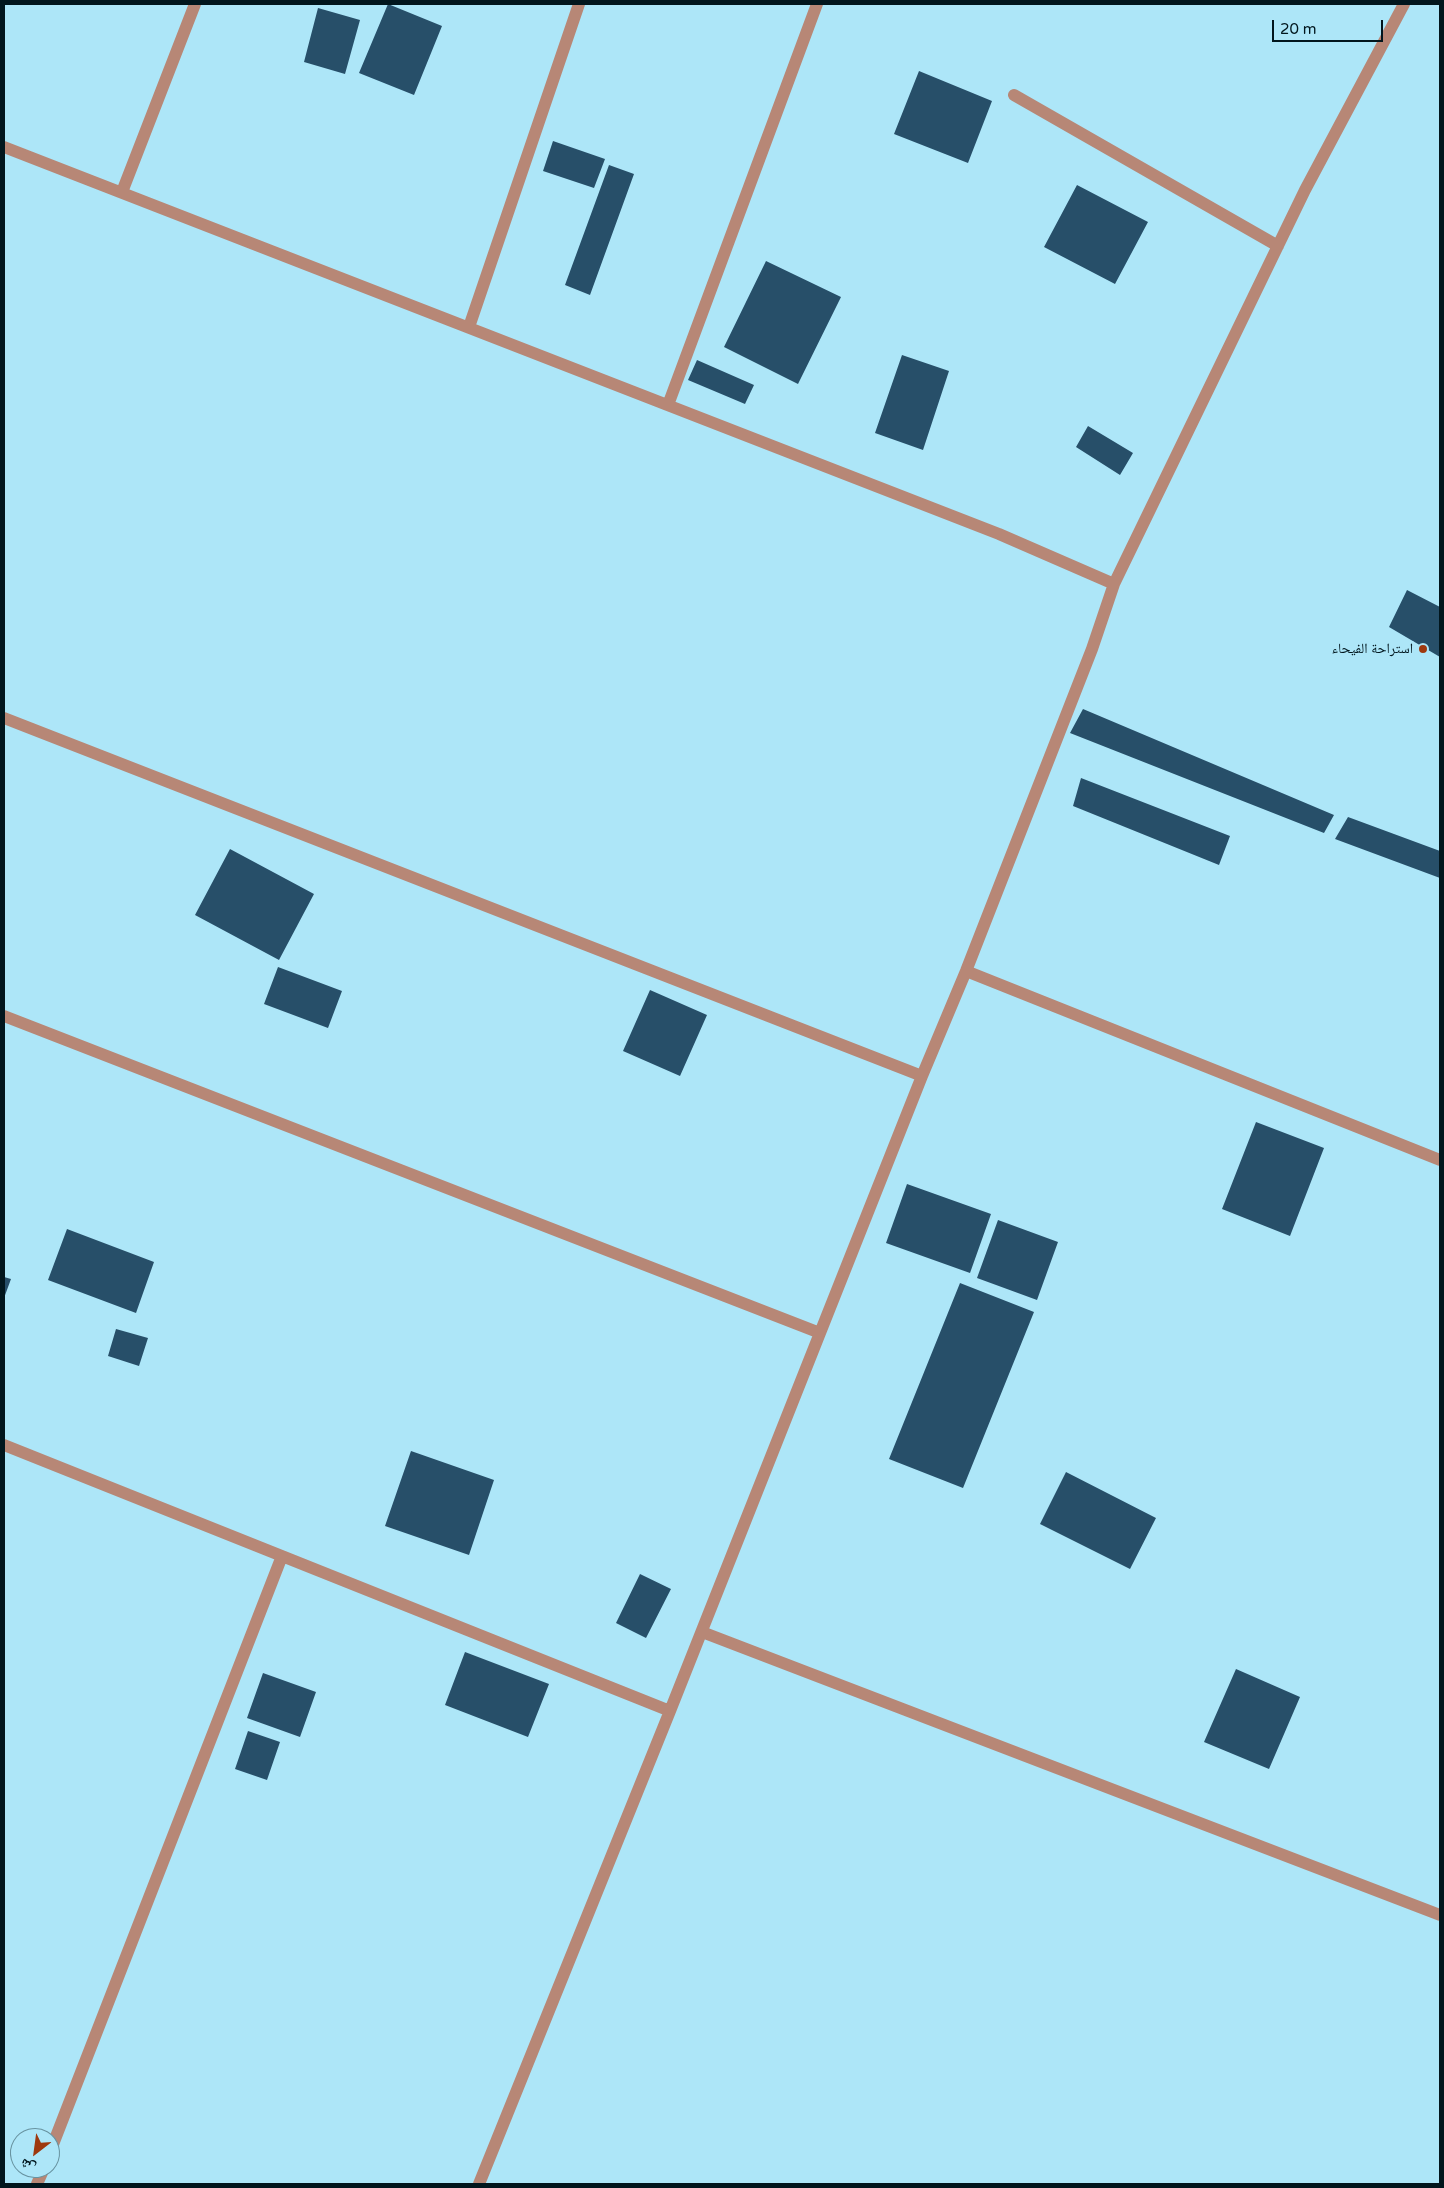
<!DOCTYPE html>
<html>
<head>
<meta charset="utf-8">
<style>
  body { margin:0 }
  #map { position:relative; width:1444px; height:2188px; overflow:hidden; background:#ade6f8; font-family:"Varela Round","Noto Naskh Arabic",sans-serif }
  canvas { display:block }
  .frame { position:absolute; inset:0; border:5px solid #01161d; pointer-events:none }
  .north { position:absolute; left:10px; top:2128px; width:50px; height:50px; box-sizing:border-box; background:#ade6f8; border:1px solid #6893a0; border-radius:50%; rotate:210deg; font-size:14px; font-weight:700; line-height:20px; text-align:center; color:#01161d }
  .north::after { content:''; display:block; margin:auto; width:18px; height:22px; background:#9e390f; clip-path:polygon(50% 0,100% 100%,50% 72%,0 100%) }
  .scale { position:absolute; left:1272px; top:20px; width:111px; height:22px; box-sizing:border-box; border:2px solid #01161d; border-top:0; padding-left:6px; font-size:15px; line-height:18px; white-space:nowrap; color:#01161d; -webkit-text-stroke:4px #ade6f8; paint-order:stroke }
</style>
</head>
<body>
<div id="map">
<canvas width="1444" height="2188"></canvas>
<div class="frame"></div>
<div class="north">ش</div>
<div class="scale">20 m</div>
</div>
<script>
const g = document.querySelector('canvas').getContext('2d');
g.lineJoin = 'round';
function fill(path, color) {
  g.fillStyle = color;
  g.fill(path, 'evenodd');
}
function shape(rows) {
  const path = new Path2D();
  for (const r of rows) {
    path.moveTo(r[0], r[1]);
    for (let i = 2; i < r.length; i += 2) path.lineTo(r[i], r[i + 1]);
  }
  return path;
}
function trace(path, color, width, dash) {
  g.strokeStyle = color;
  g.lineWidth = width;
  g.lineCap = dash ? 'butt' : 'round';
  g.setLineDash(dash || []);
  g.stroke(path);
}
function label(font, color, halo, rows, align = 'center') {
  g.font = font + ' "Varela Round","Noto Naskh Arabic",sans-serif';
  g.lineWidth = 5;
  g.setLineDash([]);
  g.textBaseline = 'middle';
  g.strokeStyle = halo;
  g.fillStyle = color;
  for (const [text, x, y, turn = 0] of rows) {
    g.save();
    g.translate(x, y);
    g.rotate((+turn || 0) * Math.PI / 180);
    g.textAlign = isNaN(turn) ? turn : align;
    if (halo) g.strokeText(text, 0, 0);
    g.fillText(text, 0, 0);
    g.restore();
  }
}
fill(shape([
  [388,4,442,26,414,95,359,73],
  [318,8,360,20,345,74,304,62],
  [919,71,992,101,968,163,894,134],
  [553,141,605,159,594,188,543,171],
  [609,165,634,174,590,295,565,285],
  [1077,185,1148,222,1115,284,1044,247],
  [766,261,841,297,798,384,724,347],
  [902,355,949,371,923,450,875,433],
  [697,360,754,385,745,404,688,380],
  [1088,426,1133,453,1120,475,1076,447],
  [1407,590,1440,607,1440,657,1389,627],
  [1083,709,1334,815,1324,833,1070,733],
  [1081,778,1230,836,1219,865,1073,806],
  [1348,817,1440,851,1440,878,1335,839],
  [230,849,314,894,279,960,195,915],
  [278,967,342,991,328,1028,264,1004],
  [650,990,707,1015,680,1076,623,1051],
  [1256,1122,1324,1148,1290,1236,1222,1209],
  [907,1184,991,1214,970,1273,886,1243],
  [998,1220,1058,1242,1037,1300,977,1278],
  [67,1229,154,1262,136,1313,48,1280],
  [4,1277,11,1279,4,1298],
  [960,1283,1034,1312,963,1488,889,1459],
  [116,1329,148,1338,139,1366,108,1356],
  [411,1451,494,1480,469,1555,385,1526],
  [1066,1472,1156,1518,1130,1569,1040,1524],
  [640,1574,671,1589,646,1638,616,1623],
  [465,1652,549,1684,528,1737,445,1705],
  [1236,1669,1300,1697,1269,1769,1204,1742],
  [263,1673,316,1692,300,1737,247,1718],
  [248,1731,280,1742,267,1780,235,1769]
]), '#274f69');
trace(shape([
  [1014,95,1278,246],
  [4,147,999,534,1114,584,1092,649,966,971,922,1076,670,1711,479,2184],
  [122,192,195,4],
  [469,327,579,4],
  [668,405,817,4],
  [1114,584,1305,190,1404,4],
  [4,718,922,1076],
  [966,971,1440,1160],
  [4,1016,820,1333],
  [4,1445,670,1711],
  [702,1632,1440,1915],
  [50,2152,282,1556],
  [37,2184,44,2168]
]), '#b78776', 12);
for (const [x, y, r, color] of [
  [1423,649,5,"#9e390f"]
]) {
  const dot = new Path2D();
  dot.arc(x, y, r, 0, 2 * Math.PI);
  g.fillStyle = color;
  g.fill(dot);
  trace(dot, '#ade6f8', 2);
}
label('14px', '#01161d', '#ade6f8', [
  ["استراحة الفيحاء",1413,649]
], 'right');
</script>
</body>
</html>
